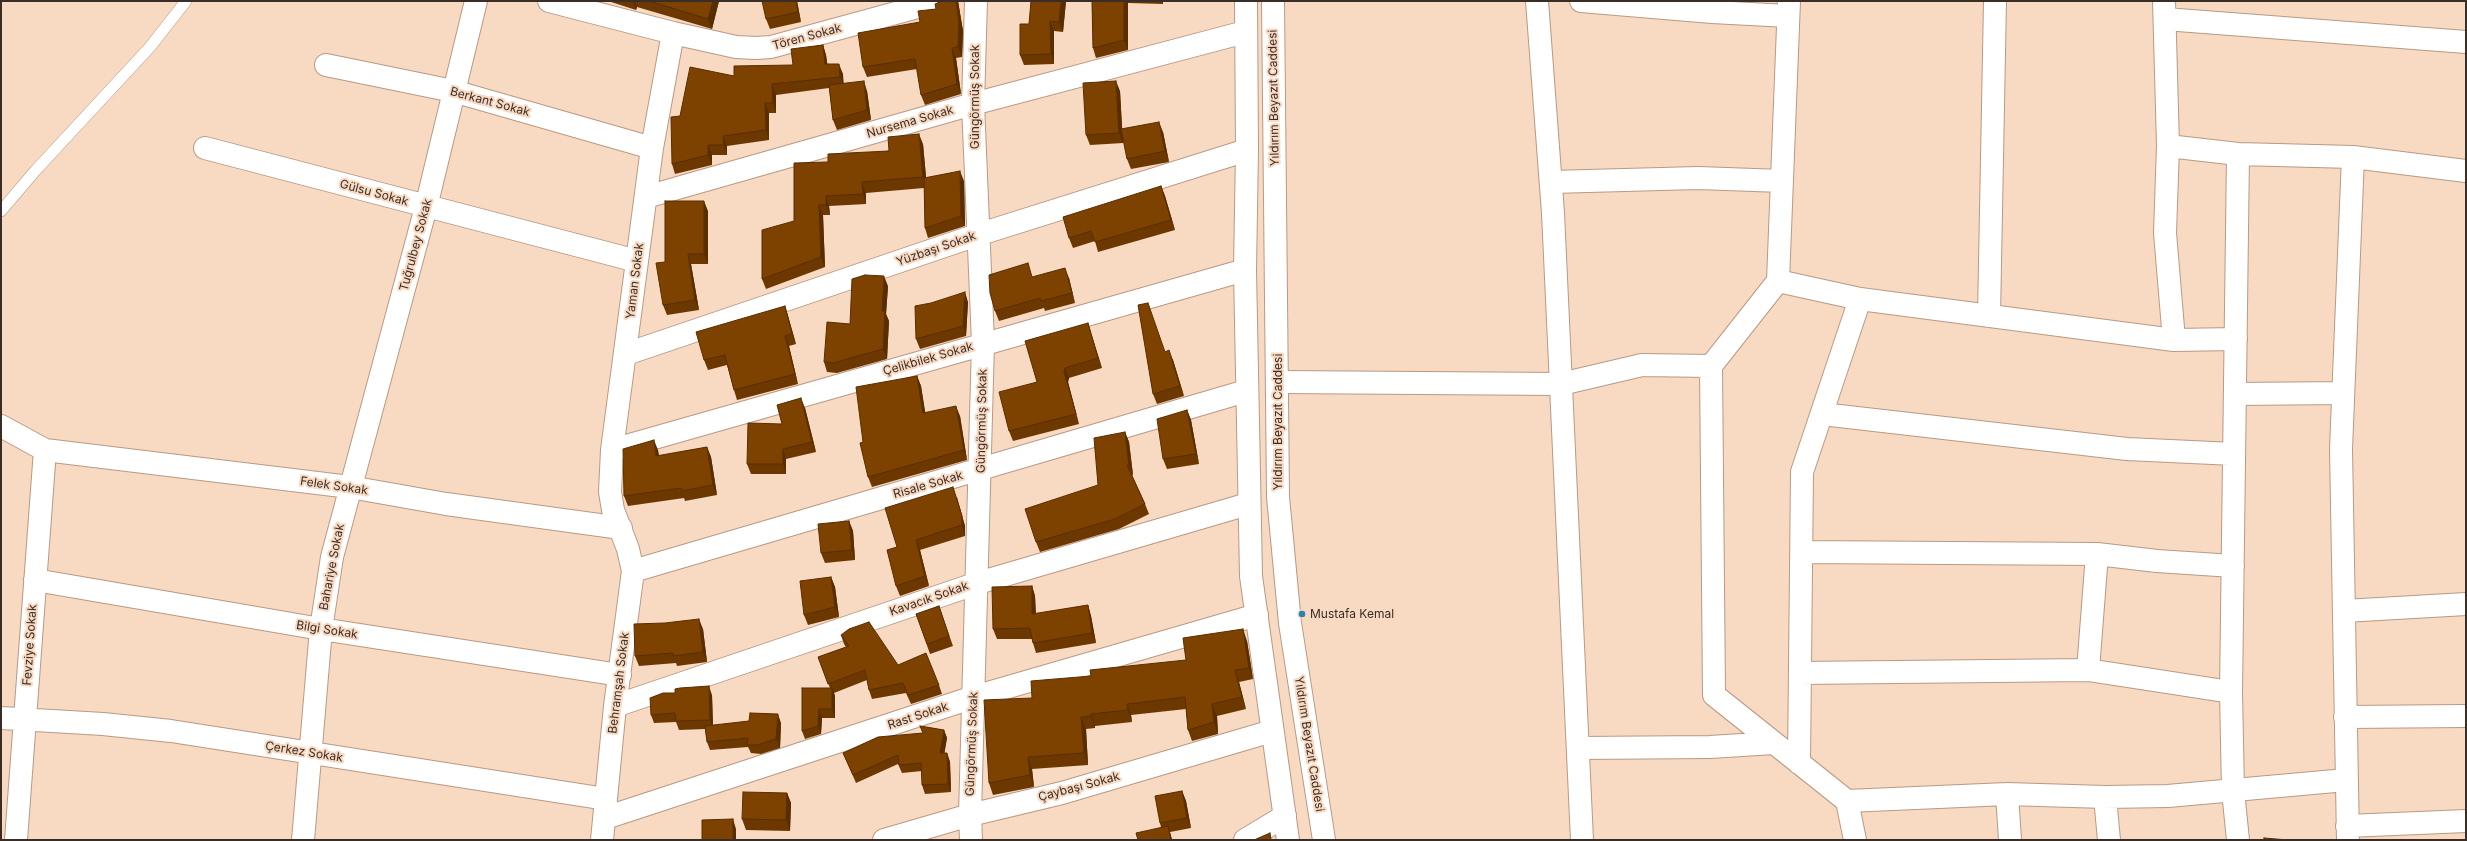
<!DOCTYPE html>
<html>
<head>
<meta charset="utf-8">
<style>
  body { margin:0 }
  #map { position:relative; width:2467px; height:841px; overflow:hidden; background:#f8d9c2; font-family:Inter,sans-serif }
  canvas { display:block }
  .frame { position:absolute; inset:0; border:2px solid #392d25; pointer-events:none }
</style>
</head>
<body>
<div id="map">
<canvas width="2467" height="841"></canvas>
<div class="frame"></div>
</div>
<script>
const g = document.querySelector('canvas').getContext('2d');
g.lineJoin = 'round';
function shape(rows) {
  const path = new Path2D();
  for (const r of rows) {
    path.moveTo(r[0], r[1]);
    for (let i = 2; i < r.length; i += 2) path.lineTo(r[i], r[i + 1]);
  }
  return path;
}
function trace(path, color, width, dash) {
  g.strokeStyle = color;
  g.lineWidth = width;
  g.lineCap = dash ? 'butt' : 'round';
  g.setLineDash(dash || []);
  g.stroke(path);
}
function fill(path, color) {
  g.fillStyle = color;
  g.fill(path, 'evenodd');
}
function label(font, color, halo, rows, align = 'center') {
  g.font = font + ' Inter,sans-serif';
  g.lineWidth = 4;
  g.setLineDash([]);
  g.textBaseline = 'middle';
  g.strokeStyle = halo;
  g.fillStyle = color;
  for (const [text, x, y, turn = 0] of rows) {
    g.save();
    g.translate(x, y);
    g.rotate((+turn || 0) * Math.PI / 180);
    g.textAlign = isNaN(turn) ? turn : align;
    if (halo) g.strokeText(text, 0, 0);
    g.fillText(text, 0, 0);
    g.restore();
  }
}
const lane = shape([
  [1,211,35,171,150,47,186,1]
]);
const street = shape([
  [549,1,673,33,736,47,756,48,771,47,940,1],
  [1537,1,1553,213,1582,840],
  [1581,1,1712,12,1788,16],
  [1789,1,1778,281,1711,366,1714,695,1847,801,1855,840],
  [2164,1,2168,146,2165,233,2174,340],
  [2165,19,2466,42],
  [326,65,453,91,652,148],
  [2168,146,2238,154,2353,157,2466,171],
  [205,148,637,261],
  [1551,182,1698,178,1782,181],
  [646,197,973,104,1245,32],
  [1778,281,1860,299,2174,340,2236,339],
  [1989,316,1995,1],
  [626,354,977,235,1247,150],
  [1278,382,1561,384,1642,365,1711,366],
  [2235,394,2343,393],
  [1822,414,2127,449,2234,454],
  [1,426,45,450,350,487,446,504,621,528],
  [612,450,1245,270],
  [1802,552,2097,554,2157,561,2233,566],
  [633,571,1246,391],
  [35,580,321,629,620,675],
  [2344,611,2466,604],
  [2088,670,2097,554],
  [1800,673,2088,670,2231,692],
  [615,706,978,583,1248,504],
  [2345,717,2466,716],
  [1,718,103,724,171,731,606,799],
  [1578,748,1710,747,1774,743],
  [1799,763,1802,472,1860,299],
  [2007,794,2010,840],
  [2105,797,2109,840],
  [1847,801,2007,794,2105,797,2168,796,2346,780],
  [605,818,974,697,1257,615],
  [2347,826,2466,821],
  [16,840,45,450],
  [303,840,321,629,332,557,426,207,476,1],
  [602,840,615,706,633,571,628,549,613,510,610,492,612,450,652,148,673,33],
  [884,840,970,815,1062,793,1272,731],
  [971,840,970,815,983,343,973,104,976,1],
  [1245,840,1285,816],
  [2238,840,2233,791,2231,692,2238,154],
  [2348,840,2341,449,2353,157]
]);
const secondary = shape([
  [1246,1,1247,150,1245,270,1251,576,1288,840],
  [1273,1,1278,497,1290,623,1324,840]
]);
trace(lane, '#b89a85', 12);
trace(street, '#b89a85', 24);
trace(secondary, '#b89a85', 24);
trace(lane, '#fff', 11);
trace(street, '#fff', 22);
trace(secondary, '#fff', 22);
fill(shape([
  [608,1,719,1,712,29,637,7,636,10],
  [797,1,801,22,770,29,766,19],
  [942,1,958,1,963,31,962,57,956,58,961,94,925,105,921,95,917,69,867,77,863,67,920,22,936,9],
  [1066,1,1063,32,1054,31,1054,64,1024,65,1020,55,1029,24],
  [1092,1,1163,1,1163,4,1128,3,1128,50,1096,58,1093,48],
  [823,45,826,55,827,64,843,74,843,83,867,91,871,120,837,130,833,120,829,88,776,95,776,113,769,113,769,140,727,146,727,155,712,155,712,165,675,174,672,164,680,116,734,76,793,65],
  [1120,91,1122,129,1163,132,1169,162,1131,169,1127,159,1123,137,1123,143,1090,145,1086,135],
  [923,144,926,178,964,181,965,226,928,238,925,228,924,188,866,193,866,204,829,206,830,215,823,215,825,267,766,289,762,279,794,221,828,162],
  [1161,186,1165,196,1175,230,1098,252,1095,241,1073,248,1069,238],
  [708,211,708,264,691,264,699,310,667,315,663,305,665,262],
  [1032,277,1069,278,1075,303,1045,311,1044,308,999,321,995,311],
  [888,286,886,314,889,321,887,359,837,373,827,372,824,362,850,324],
  [968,302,966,336,920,349,916,339,931,303],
  [785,306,788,316,796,344,789,346,798,384,737,400,734,390,727,365,708,370,704,360],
  [1088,323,1102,368,1069,378,1068,382,1079,424,1013,441,1009,431,1037,382],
  [1165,352,1173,360,1184,396,1157,404,1153,394],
  [917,376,921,386,925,413,960,416,967,460,872,487,868,477,863,442],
  [805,408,816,452,786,459,786,474,751,474,747,464,782,424],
  [1187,410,1191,420,1199,464,1167,469,1163,459],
  [1125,432,1129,442,1133,475,1132,475,1145,504,1149,514,1119,529,1040,552,1036,542,1098,485],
  [707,447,711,457,717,495,685,501,684,498,628,506,624,496,658,450,659,456],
  [957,497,965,526,965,536,920,550,929,586,900,596,896,586,897,547],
  [849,521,853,531,855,560,825,563,821,553],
  [831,577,835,587,839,617,808,625,804,615],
  [1032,586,1035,596,1036,614,1088,605,1091,616,1096,643,1036,653,1033,643,1032,639,997,639,993,629],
  [939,606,953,646,930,654,916,614],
  [703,629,707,662,677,666,676,663,639,666,635,656],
  [841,635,898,665,939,685,942,694,911,704,906,693,872,699,869,690,867,680,834,693,835,696,835,718,822,718,821,734,805,739,802,731,830,688,818,657,846,647,844,644],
  [1247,641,1253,679,1239,682,1246,709,1217,716,1218,734,1192,741,1188,730,1186,709,1131,715,1132,722,1095,726,1095,728,1086,729,1088,765,1032,769,1034,787,993,795,989,783,1032,698,1091,676,1186,660],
  [712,695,713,725,781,723,780,748,761,754,751,753,748,747,710,750,707,742,705,729,679,730,676,722,654,723,651,715],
  [920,726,944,730,947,738,944,753,947,753,950,762,951,792,925,794,922,785,922,771,902,773,898,764,856,783,843,753,923,733],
  [1182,791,1186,801,1191,828,1170,832,1172,840,1138,840,1161,827,1160,823],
  [787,793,791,803,790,831,746,830,742,819]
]), '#6c3800');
fill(shape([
  [633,1,635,1,637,7,636,10],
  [713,1,719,1,712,29,708,19],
  [796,1,797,1,801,22,798,12],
  [956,1,958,1,963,31,962,57,958,47],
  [1061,1,1066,1,1063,32,1059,22],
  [1124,1,1127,1,1128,3,1128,50,1124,40],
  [1050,21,1054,31,1054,64,1051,54],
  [823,45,826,55,829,74,825,64],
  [952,48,956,58,961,94,957,84],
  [839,64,843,74,844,87,840,77],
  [864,81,867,91,871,120,867,110],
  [1116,81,1120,91,1123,143,1119,133],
  [772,84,776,95,776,113,773,103],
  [765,103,769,113,769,140,766,130],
  [1159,122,1163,132,1169,162,1165,151],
  [919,134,923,144,927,187,923,177],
  [723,136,727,146,727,155,724,145],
  [708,145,712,155,712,165,708,155],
  [960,171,964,181,965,226,961,216],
  [862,182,866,193,866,204,863,194],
  [1161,186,1165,196,1175,230,1171,220],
  [826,196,829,206,830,215,826,205],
  [704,201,708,211,708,264,704,254],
  [819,205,823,215,825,267,821,257],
  [688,254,691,264,699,310,695,300],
  [1065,268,1069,278,1075,303,1072,293],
  [884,276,888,286,886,314,889,321,887,359,883,349,882,311],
  [965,292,968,302,966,336,963,326],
  [785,306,788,316,796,344,792,334],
  [1088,323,1091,334,1102,368,1098,358],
  [785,336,789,346,798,384,795,374],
  [1169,350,1173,360,1184,396,1180,386],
  [1065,368,1069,378,1068,382,1079,424,1076,414,1064,372],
  [917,376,921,386,927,423,923,413],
  [801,398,805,408,816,452,812,442],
  [956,406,960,416,967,460,964,450],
  [1187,410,1191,420,1199,464,1196,454],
  [1125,432,1129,442,1133,475,1129,465],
  [654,440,658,450,660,467,656,456],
  [707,447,711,457,717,495,713,485],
  [783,449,786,459,786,474,783,464],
  [953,487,965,526,965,536,962,525],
  [849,521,853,531,855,560,852,550],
  [916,540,920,550,929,586,925,576],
  [831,577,835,587,839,617,835,607],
  [1032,586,1035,596,1036,625,1032,614],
  [1088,605,1091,616,1096,643,1092,633],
  [699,619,703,629,707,662,703,652],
  [1243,629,1247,641,1253,679,1249,668],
  [1235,670,1239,682,1246,709,1242,697],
  [709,686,712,695,713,729,710,720],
  [832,688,835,696,835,718,832,709],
  [1127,704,1131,715,1132,722,1128,710],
  [1212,704,1217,716,1218,734,1214,722],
  [819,709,822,718,821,734,818,726],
  [778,714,781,723,780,748,776,739],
  [1091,714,1095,726,1095,728,1091,716],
  [1081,717,1086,729,1088,765,1084,753],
  [944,730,947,738,943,762,940,753],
  [947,753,950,762,951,792,948,784],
  [1028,757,1032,769,1034,787,1030,775],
  [1182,791,1186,801,1191,828,1187,818],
  [787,793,791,803,790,831,786,820],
  [733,819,736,829,736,840,733,840],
  [1168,826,1171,836,1172,840,1171,840]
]), '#582e00');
const building = shape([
  [649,1,713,1,708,19,649,1],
  [762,1,796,1,798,12,766,19,762,1],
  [942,1,956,1,959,21,958,47,952,48,957,84,921,95,915,59,863,67,858,33,920,22,918,11,936,9,935,4,942,1],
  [1031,1,1061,1,1059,22,1050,21,1051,54,1020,55,1020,24,1029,24,1031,1],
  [1092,1,1124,1,1124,40,1093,48,1092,1],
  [823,45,825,64,839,64,840,77,772,84,773,103,765,103,766,130,723,136,724,145,708,145,708,155,672,164,671,117,680,116,690,67,734,76,734,66,793,65,791,49,823,45],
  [864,81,867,110,833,120,829,85,864,81],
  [1116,81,1119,133,1086,135,1083,83,1116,81],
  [1159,122,1165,151,1127,159,1121,129,1159,122],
  [919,134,923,177,862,182,863,194,826,196,826,205,819,205,821,257,762,279,762,230,794,221,794,163,828,162,828,154,889,151,888,137,919,134],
  [960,171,961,216,925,228,924,178,960,171],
  [1161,186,1171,220,1095,242,1091,231,1069,238,1063,217,1161,186],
  [665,201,704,201,704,254,688,254,695,300,663,305,656,263,665,262,665,201],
  [1028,263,1032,277,1065,268,1072,293,1041,301,1040,298,995,311,990,293,989,275,1028,263],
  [865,275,884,276,882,311,885,311,883,349,833,363,824,362,827,322,850,324,852,279,865,275],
  [965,292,963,326,916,339,915,306,931,303,965,292],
  [1148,303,1165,352,1169,350,1180,386,1153,394,1138,305,1148,303],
  [785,306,792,334,785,336,795,374,734,390,725,355,704,360,696,332,785,306],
  [1088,323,1098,358,1065,368,1064,372,1076,414,1009,431,999,392,1037,382,1025,341,1088,323],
  [917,376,923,413,956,406,964,450,868,477,860,443,863,442,856,387,917,376],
  [801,398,812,442,783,449,783,464,747,464,748,423,782,424,777,405,801,398],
  [1187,410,1196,454,1163,459,1157,419,1187,410],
  [1125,432,1129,465,1127,465,1145,504,1115,519,1036,542,1025,509,1098,485,1094,438,1125,432],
  [654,440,656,456,707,447,713,485,682,491,681,488,624,496,623,449,654,440],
  [953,487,962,516,962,525,916,540,925,576,896,586,887,550,897,547,885,508,953,487],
  [849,521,852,550,821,553,818,524,849,521],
  [831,577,835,607,804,615,800,581,831,577],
  [1032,586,1032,614,1088,605,1092,633,1033,643,1030,628,993,629,992,587,1032,586],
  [939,606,949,636,927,644,916,614,939,606],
  [699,619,703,652,673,656,673,653,635,656,634,624,665,623,699,619],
  [869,622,898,665,926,653,939,685,908,695,903,683,869,690,865,670,828,684,818,657,849,646,841,635,849,629,869,622],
  [1243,629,1249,668,1235,670,1242,697,1212,704,1214,722,1188,730,1185,697,1127,704,1128,710,1091,714,1091,716,1081,717,1084,753,1028,757,1030,775,989,783,984,700,1032,698,1031,681,1091,676,1090,670,1186,660,1183,638,1243,629],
  [709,686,710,720,676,721,675,713,651,715,650,698,663,693,675,693,675,689,680,688,709,686],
  [802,688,832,688,832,709,819,709,818,726,802,731,802,688],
  [750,713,778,714,776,739,757,745,747,745,748,738,707,742,705,726,749,721,750,713],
  [920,726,944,730,940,753,947,753,948,784,922,785,921,763,899,765,898,755,853,775,843,753,878,737,923,733,920,726],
  [1182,791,1187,818,1160,823,1155,796,1182,791],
  [743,792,787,793,786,820,742,819,743,792],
  [733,819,733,840,702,840,702,820,733,819],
  [1168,826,1171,840,1138,840,1136,833,1168,826],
  [1270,833,1271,840,1254,840,1270,833],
  [2264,838,2288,840,2264,840,2264,838]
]);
fill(building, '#7d4100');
trace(building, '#582e00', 1);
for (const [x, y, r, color] of [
  [1302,614,4,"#2b81b1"]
]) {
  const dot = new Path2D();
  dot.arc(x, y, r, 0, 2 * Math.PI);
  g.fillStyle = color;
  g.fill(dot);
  trace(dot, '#f8d9c2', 1.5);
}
label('12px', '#392d25', '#f8d9c2', [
  ["Tören Sokak",807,37,-15],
  ["Güngörmüş Sokak",975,97,-90],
  ["Yıldırım Beyazıt Caddesi",1274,98,-91],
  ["Berkant Sokak",490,102,15],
  ["Nursema Sokak",910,122,-16],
  ["Gülsu Sokak",374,193,15],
  ["Tuğrulbey Sokak",416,245,-75],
  ["Yüzbaşı Sokak",936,249,-19],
  ["Yaman Sokak",635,281,-83],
  ["Çelikbilek Sokak",928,359,-16],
  ["Güngörmüş Sokak",982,421,-89],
  ["Yıldırım Beyazıt Caddesi",1278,422,-90],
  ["Risale Sokak",928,485,-16],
  ["Felek Sokak",334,486,8],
  ["Bahariye Sokak",332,567,-79],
  ["Kavacık Sokak",929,599,-19],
  ["Bilgi Sokak",327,630,9],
  ["Fevziye Sokak",30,645,-86],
  ["Behramşah Sokak",619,683,-83],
  ["Rast Sokak",918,716,-18],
  ["Güngörmüş Sokak",972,744,-88],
  ["Yıldırım Beyazıt Caddesi",1309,744,81],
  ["Çerkez Sokak",304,752,9],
  ["Çaybaşı Sokak",1079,787,-15]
]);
label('12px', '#392d25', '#f8d9c2', [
  ["Mustafa Kemal",1310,614]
], 'left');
</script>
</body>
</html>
